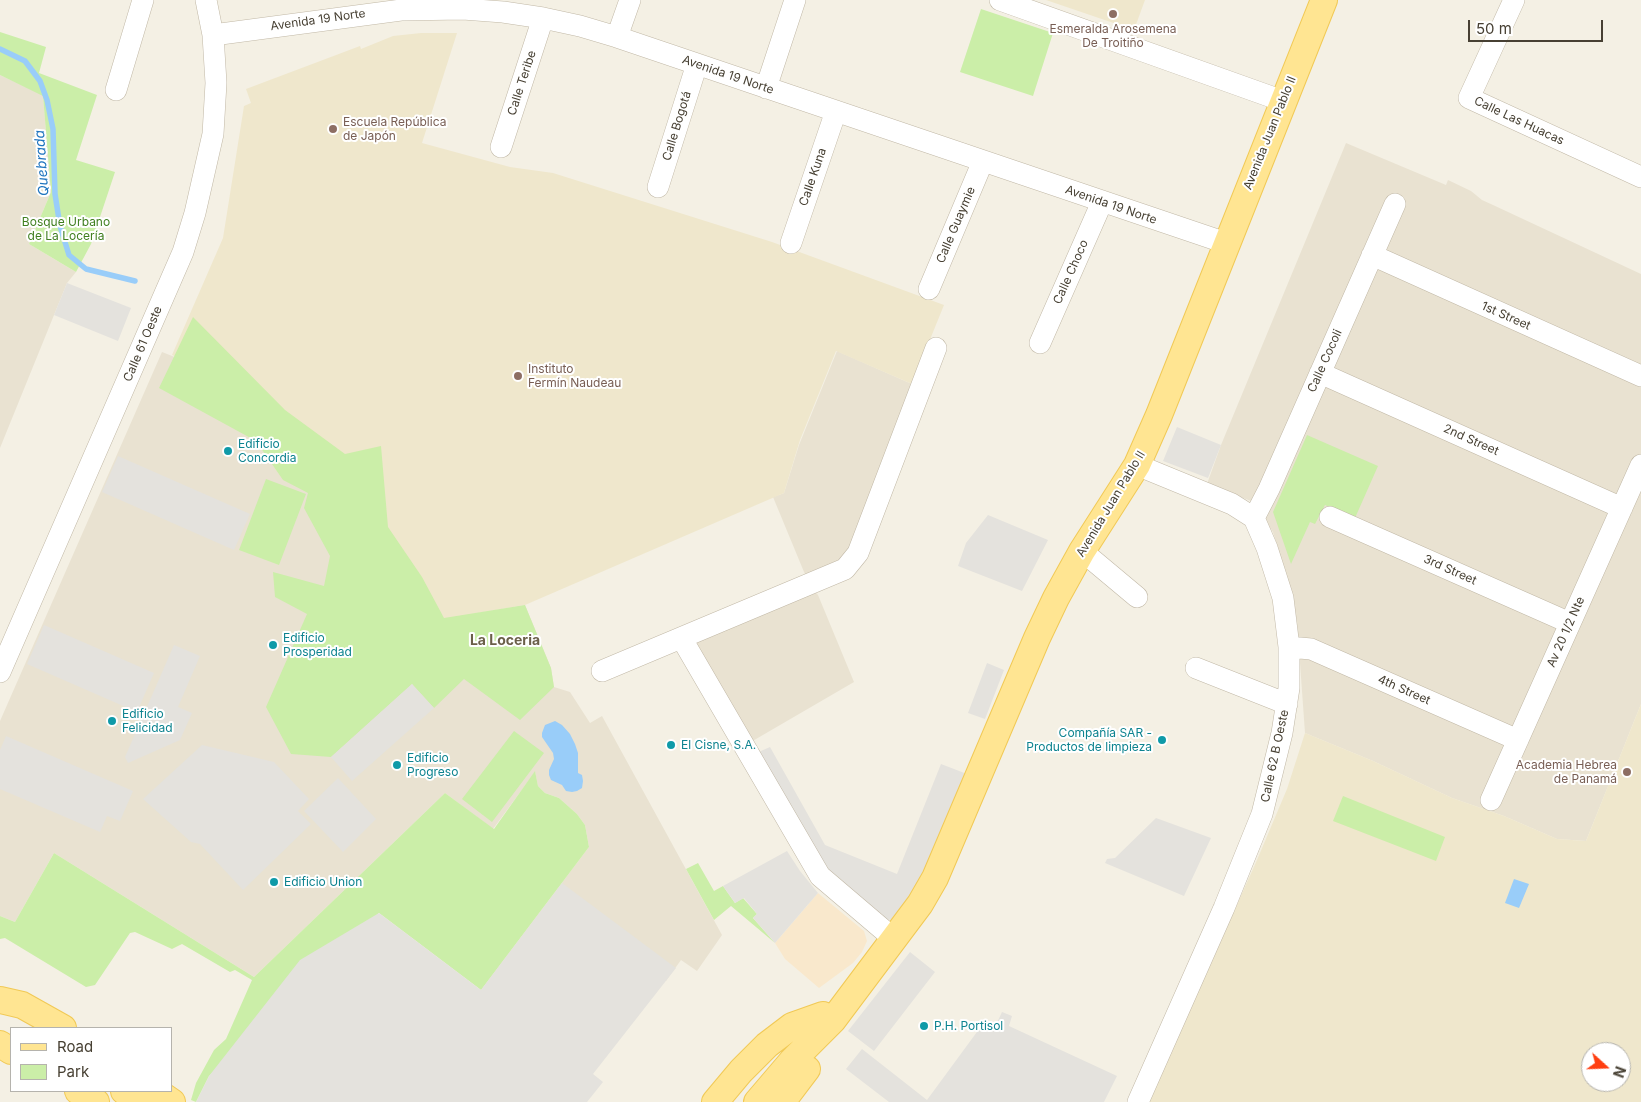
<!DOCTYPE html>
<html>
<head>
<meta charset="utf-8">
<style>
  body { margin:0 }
  #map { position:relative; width:1641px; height:1102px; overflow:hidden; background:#f4f0e4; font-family:Inter,sans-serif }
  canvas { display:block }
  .legend { position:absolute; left:10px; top:1027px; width:162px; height:65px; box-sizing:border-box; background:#fff; border:1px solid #b5b3ad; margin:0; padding:6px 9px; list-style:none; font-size:15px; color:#474033 }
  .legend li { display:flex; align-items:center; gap:10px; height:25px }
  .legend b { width:25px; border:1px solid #b5b3ad }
  .north { position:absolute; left:1581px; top:1042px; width:50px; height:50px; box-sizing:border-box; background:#fff; border:1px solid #b5b3ad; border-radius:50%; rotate:110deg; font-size:14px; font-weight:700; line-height:20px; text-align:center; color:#474033 }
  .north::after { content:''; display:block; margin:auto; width:18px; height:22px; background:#ff3e10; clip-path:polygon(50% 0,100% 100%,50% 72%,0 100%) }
  .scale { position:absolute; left:1468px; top:20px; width:135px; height:22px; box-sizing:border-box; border:2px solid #474033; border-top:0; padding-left:6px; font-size:15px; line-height:18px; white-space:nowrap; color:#474033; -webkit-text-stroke:4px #fff; paint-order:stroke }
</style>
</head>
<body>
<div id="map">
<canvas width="1641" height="1102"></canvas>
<ul class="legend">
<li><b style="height:6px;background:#ffe592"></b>Road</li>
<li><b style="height:14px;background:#cbeea8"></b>Park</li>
</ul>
<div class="north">N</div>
<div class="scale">50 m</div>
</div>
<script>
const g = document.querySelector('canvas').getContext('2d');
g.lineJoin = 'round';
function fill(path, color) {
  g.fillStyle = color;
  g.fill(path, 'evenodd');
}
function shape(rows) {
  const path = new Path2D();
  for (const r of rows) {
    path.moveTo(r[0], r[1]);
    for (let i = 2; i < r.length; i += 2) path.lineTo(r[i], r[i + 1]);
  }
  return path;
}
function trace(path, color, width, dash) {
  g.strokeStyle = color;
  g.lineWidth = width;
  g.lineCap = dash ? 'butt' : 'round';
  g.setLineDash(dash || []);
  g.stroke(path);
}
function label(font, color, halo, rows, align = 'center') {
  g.font = font + ' Inter,sans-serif';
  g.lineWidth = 4;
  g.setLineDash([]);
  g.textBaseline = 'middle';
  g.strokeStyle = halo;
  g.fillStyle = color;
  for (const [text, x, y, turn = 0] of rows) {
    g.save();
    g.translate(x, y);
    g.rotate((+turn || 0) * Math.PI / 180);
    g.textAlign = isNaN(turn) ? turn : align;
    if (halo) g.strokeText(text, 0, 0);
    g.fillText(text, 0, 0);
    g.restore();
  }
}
fill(shape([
  [0,75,43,95,51,192,29,244,76,272,67,283,0,448],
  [1346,143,1446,185,1448,180,1471,191,1482,200,1493,205,1641,274,1641,704,1586,841,1557,839,1504,816,1452,798,1373,761,1305,733,1297,621,1287,579,1273,532,1251,501,1207,484,1221,445],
  [837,351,921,388,858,553,809,584,818,595,854,682,744,746,682,639,809,584,773,497,784,493,799,445],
  [162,352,205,369,313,493,445,619,525,605,551,668,554,687,570,692,590,723,602,716,722,935,697,971,681,960,666,981,481,990,589,847,585,825,577,814,559,798,545,793,538,786,535,772,493,829,445,793,254,977,54,853,15,922,0,916,0,721]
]), '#e9e2d1');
fill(shape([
  [818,893,864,931,867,941,862,952,853,963,819,988,785,959,775,943]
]), '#f9e8cc');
fill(shape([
  [1046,0,1145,0,1134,30],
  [421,33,457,33,422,143,510,167,553,173,772,242,944,305,912,384,836,351,800,440,784,493,525,605,444,619,313,493,283,480,205,369,172,355,223,238,244,106,251,103,246,89,360,46,361,49,393,36],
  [1641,704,1641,1102,1144,1102,1196,996,1257,860,1287,789,1305,733,1373,761,1452,798,1504,816,1557,839,1586,841],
  [1591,1052,1621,1052,1621,1082,1591,1082]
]), '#efe7cc');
fill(shape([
  [981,9,1053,33,1033,96,960,72],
  [0,32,46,47,39,73,97,95,76,160,115,172,91,244,76,272,29,244,51,192,43,96,0,75],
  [193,317,285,410,345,454,381,446,388,527,422,577,444,618,525,605,551,668,554,687,520,720,464,679,434,708,412,684,331,757,291,754,266,707,307,614,275,597,273,572,324,586,330,556,304,508,308,493,283,480,256,441,159,388],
  [1307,435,1378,466,1355,518,1325,505,1315,524,1310,522,1291,564,1273,512],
  [266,479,306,494,279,565,239,550],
  [514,731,544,753,492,822,462,799],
  [535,771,538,786,545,793,559,798,577,814,585,825,589,847,481,990,379,913,209,1076,196,1102,191,1100,196,1083,214,1050,226,1039,252,980,235,970,230,972,182,944,172,949,135,932,130,933,95,985,86,987,5,938,0,939,0,916,15,922,54,853,254,977,445,793,494,829],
  [1343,796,1445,837,1436,861,1333,821],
  [698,863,714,891,723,886,735,903,743,898,757,914,753,918,775,943,731,906,714,920,686,869]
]), '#cbeea8');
fill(shape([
  [67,283,131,308,118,341,54,315],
  [1177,427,1221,445,1208,478,1163,461],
  [118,456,250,514,234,550,102,492],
  [988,515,1048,540,1022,591,958,566,966,543],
  [44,625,154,673,137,712,27,664],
  [174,645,200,656,178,707,192,713,180,740,128,763,125,757],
  [987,663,1004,670,985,719,968,713],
  [412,684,434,708,352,781,331,757],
  [6,736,133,791,120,821,107,816,100,832,0,789,0,750],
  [202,745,274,762,309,799,298,811,311,824,243,890,200,844,191,842,143,799],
  [770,747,825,845,897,874,941,764,967,774,915,898,891,920,880,918,824,870,754,754],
  [338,778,376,819,343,852,304,811],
  [1156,818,1211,838,1184,896,1105,863,1107,859,1115,858],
  [787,851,800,871,818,893,775,943,753,918,757,914,744,898,735,903,723,886],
  [562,883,676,968,593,1074,603,1082,587,1102,196,1102,209,1076,300,960,379,913,481,990],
  [910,952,935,972,874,1051,848,1031],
  [1002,1012,1012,1016,1009,1026,1117,1076,1104,1102,889,1102,846,1069,862,1049,927,1100,985,1021,995,1027]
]), '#e4e2dd');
fill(shape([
  [555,721,562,725,570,734,575,744,578,753,578,773,582,775,583,781,582,788,577,791,572,792,566,791,562,785,551,780,549,775,549,770,554,759,553,753,542,737,542,733,545,725],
  [1514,879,1529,884,1519,908,1505,903]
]), '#99cdf9');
trace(shape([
  [0,49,25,61,40,81,47,100,53,129,55,194,60,226,69,255,86,269,135,281]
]), '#99cdf9', 5.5);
const minor = shape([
  [1000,0,1283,101],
  [1514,0,1469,98,1641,177],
  [213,35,401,10,463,9,503,12,543,18,580,26,617,37,1226,243],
  [617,37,630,0],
  [766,88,795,0],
  [116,90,143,0],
  [501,147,543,18],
  [658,187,697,64],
  [791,243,836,111],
  [1372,255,1641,376],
  [929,289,983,161],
  [1040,343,1102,202],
  [1320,373,1622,508],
  [1137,465,1232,504,1254,518,1267,548,1283,598,1289,647,1289,688,1282,733,1262,814,1224,908,1138,1102],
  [1330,517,1570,623],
  [1254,518,1269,489,1395,204],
  [1082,551,1137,597],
  [682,639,820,876,894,939],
  [1289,647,1311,649,1518,740],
  [1196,668,1287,704],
  [602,671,845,569,858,553,936,348],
  [0,672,183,252,195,213,213,134,216,83,213,35,206,0],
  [1491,800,1641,465]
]);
const major = shape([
  [0,1000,22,1005,63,1028],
  [0,1044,11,1051],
  [78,1091,96,1102],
  [124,1091,139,1102],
  [156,1091,172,1102],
  [715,1102,741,1071,767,1045,792,1026,823,1015],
  [757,1102,792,1061,833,1020,920,904,935,878,1037,638,1056,598,1082,551,1137,465,1159,415,1324,0],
  [782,1102,807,1069]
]);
trace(minor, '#c1b8a6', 22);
trace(major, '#f1c955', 28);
trace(minor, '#fff', 21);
trace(major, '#ffe592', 26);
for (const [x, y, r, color] of [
  [1113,14,5,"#8d6e63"],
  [333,129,5,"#8d6e63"],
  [518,376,5,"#8d6e63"],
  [228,451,5,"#0f9aa8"],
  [273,645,5,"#0f9aa8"],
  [112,721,5,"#0f9aa8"],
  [1162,740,5,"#0f9aa8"],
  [671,745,5,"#0f9aa8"],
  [397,765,5,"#0f9aa8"],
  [1627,772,5,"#8d6e63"],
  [274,882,5,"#0f9aa8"],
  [924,1026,5,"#0f9aa8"]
]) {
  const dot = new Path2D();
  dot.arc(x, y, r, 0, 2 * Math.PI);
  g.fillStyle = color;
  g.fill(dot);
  trace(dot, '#fff', 2);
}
label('12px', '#474033', '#fff', [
  ["Avenida 19 Norte",318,20,-8],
  ["Avenida 19 Norte",728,75,19],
  ["Calle Teribe",522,83,-72],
  ["Calle Las Huacas",1519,121,25],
  ["Calle Bogotá",677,126,-73],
  ["Avenida Juan Pablo II",1270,133,-68],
  ["Calle Kuna",813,177,-71],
  ["Avenida 19 Norte",1111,205,19],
  ["Calle Guaymie",956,225,-67],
  ["Calle Choco",1071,272,-66],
  ["1st Street",1506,316,24],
  ["Calle 61 Oeste",143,344,-67],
  ["Calle Cocoli",1325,361,-66],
  ["2nd Street",1471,440,24],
  ["Avenida Juan Pablo II",1111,504,-59],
  ["3rd Street",1450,570,24],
  ["Av 20 1/2 Nte",1566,632,-66],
  ["4th Street",1404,690,24],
  ["Calle 62 B Oeste",1275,756,-78]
]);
label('12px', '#785e54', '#fff', [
  ["Esmeralda Arosemena",1113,29,"center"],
  ["De Troitiño",1113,43,"center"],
  ["Escuela República",343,122],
  ["de Japón",343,136],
  ["Instituto",528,369],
  ["Fermín Naudeau",528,383],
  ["Academia Hebrea",1617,765,"right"],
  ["de Panamá",1617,779,"right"]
], 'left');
label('12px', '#407f20', '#fff', [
  ["Bosque Urbano",66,222],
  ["de La Locería",66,236]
]);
label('12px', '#0d838f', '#fff', [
  ["Edificio",238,444],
  ["Concordia",238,458],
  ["Edificio",283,638],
  ["Prosperidad",283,652],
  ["Edificio",122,714],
  ["Felicidad",122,728],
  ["Compañía SAR -",1152,733,"right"],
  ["Productos de limpieza",1152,747,"right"],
  ["El Cisne, S.A.",681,745],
  ["Edificio",407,758],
  ["Progreso",407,772],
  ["Edificio Union",284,882],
  ["P.H. Portisol",934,1026]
], 'left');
label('italic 14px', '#2075bf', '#fff', [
  ["Quebrada",42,163,-94]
]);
label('bold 14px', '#6b5f49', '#fff', [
  ["La Loceria",505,641]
]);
</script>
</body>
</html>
